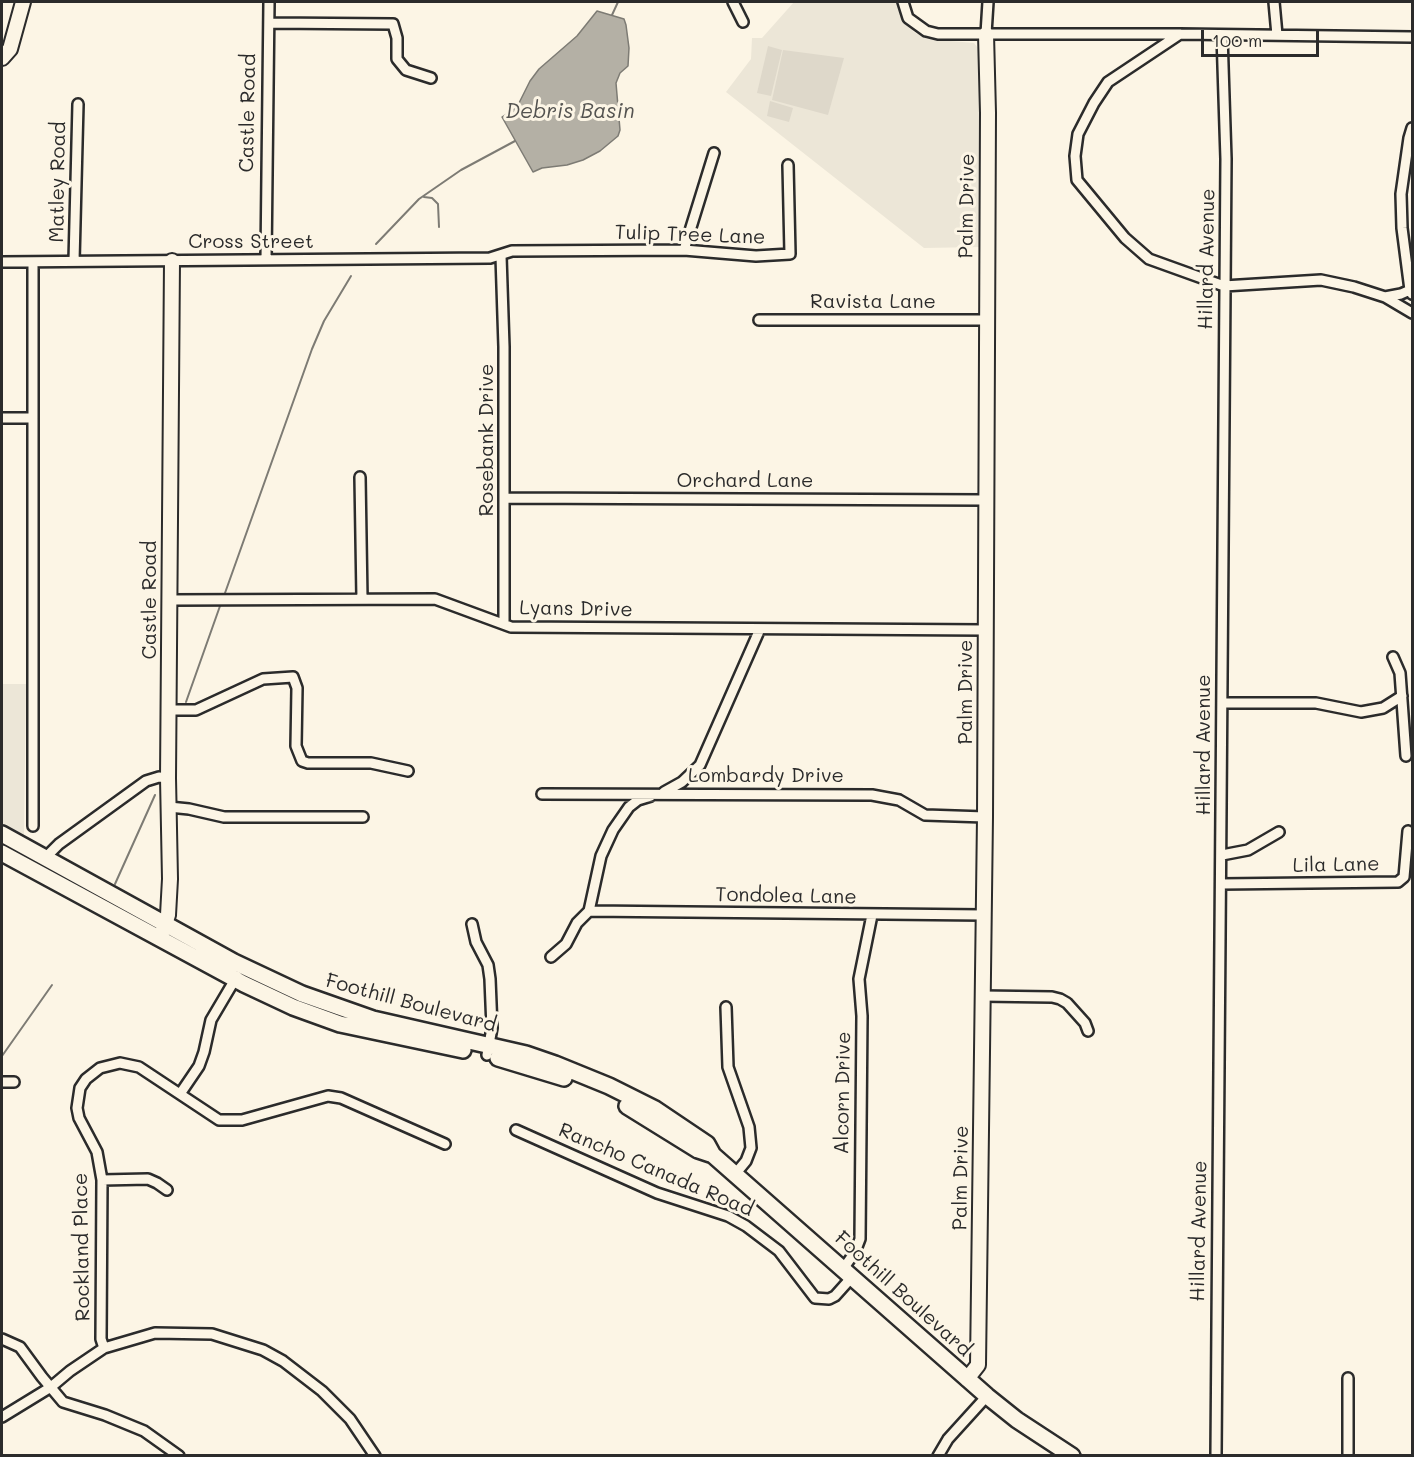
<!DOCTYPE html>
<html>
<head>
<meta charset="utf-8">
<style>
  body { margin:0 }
  #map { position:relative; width:1414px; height:1457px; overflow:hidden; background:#fcf5e5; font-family:Mali,sans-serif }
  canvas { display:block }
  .frame { position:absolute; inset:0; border:3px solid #2b2b2b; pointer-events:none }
  .scale { position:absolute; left:1201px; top:30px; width:118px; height:27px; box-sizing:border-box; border:3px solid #2b2b2b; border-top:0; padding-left:8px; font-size:18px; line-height:21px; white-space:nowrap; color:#2b2b2b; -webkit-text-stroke:4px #fcf5e5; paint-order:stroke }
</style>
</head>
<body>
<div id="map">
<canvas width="1414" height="1457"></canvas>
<div class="frame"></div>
<div class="scale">100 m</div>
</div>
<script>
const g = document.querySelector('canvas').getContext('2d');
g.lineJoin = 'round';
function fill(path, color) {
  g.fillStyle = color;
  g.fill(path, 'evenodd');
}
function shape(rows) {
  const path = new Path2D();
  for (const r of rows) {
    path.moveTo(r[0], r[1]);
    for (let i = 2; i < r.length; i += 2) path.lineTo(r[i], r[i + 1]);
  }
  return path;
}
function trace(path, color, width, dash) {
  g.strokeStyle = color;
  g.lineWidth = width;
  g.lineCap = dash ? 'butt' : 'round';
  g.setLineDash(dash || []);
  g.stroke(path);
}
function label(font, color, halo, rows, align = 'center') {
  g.font = font + ' Mali,sans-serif';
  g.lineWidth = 6;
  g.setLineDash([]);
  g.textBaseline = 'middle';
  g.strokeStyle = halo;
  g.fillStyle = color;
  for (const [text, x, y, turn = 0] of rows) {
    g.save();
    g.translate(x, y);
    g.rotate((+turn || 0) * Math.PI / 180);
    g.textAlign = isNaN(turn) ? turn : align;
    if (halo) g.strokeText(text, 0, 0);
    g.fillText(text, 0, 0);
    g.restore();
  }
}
fill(shape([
  [794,2,897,2,900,13,914,32,927,39,974,43,978,48,982,55,980,247,924,248,726,92,751,59,752,38,762,38],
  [2,684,26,684,24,835,2,823]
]), '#ece6d7');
fill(shape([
  [768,46,782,50,771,96,757,93],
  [783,50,844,58,828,115,772,100],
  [770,101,793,108,789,122,767,116]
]), '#ded8ca');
const water = shape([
  [597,11,624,19,626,25,629,48,628,66,620,73,616,83,620,130,618,136,600,151,583,160,567,165,542,168,533,172,502,117,517,107,530,81,539,69,577,36,597,11]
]);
fill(water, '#b4b0a5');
trace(water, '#7d7b74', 1.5);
trace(shape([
  [612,15,618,2],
  [424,197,432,198,438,204,439,227],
  [376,244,419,199,461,170,515,141],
  [225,593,312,349,324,321,351,276],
  [186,702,220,606],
  [115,884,155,795],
  [2,1056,52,985]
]), '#7d7b74', 2);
const street = shape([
  [733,2,743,22],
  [903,2,908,18,926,31,938,34,1180,34,1412,37],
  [1274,2,1277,35],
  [269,23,393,24,397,38,397,59,406,70,431,78],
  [986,34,988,2],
  [1180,34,1108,82,1094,103,1078,134,1075,156,1077,180,1125,238,1149,259,1224,286,1321,280,1354,287,1385,297,1401,294,1410,290,1412,294],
  [684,250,714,153],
  [501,256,504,347,504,624],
  [266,260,269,2],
  [74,261,78,104],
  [2,262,490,258,512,251,684,250,756,256,790,254,788,165],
  [1410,290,1402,228,1401,194,1409,138,1412,128],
  [1385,297,1412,313],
  [759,320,986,320],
  [2,418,33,418],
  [360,477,362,599],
  [505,498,985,500],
  [170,600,435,599,511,627,985,630],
  [1393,657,1400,673,1406,756],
  [1223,703,1316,703,1361,712,1383,708,1402,696],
  [169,710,196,710,263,679,293,677,297,688,296,746,302,761,308,763,371,763,408,771],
  [664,792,682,782,700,765,760,629],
  [542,794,872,795,899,800,925,815,985,817],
  [169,807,189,809,224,817,363,817],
  [33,826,33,262],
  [1222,855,1248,850,1279,832],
  [45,858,59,844,146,781,159,777,168,778],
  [1221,884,1398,882,1404,877,1408,831],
  [589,911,983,915],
  [472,924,476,942,488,965,490,979,492,1028,487,1055],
  [551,957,566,944,577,923,589,911,601,856,613,830,629,807,638,800,651,796],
  [982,996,1052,997,1060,999,1067,1003,1085,1023,1088,1031],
  [726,1007,728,1067,749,1127,751,1148,746,1161,736,1173],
  [2,1082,14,1082],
  [180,1094,199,1066,204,1052,211,1020,237,976],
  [516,1130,657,1193,728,1216,746,1226,779,1251,815,1298,829,1299,835,1296,852,1277],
  [102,1180,148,1179,157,1183,167,1190],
  [843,1269,855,1252,860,1239,862,1016,859,979,872,915],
  [2,1339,20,1347,42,1377,63,1402,105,1415,144,1431,179,1456],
  [104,1348,101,1339,102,1180,97,1152,79,1118,77,1108,80,1088,86,1079,100,1068,120,1063,139,1067,219,1120,242,1120,328,1096,341,1098,445,1144],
  [2,1417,51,1387,70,1371,104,1348,155,1333,212,1334,263,1350,283,1361,322,1391,350,1419,375,1456],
  [938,1456,948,1439,987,1396],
  [1216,1456,1226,159,1222,35],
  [1348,1456,1348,1378]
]);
const secondary = shape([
  [2,58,10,49,23,2],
  [162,933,168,915,170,879,168,778,172,261],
  [967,1379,978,1365,985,817,988,113,986,34]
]);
const primary = shape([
  [2,834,234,962,302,994,373,1019,526,1054,555,1064,609,1086,655,1109,707,1144,713,1155,987,1396,1017,1420,1072,1456],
  [2,853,244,984,293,1007,340,1024,463,1050],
  [498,1058,564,1078],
  [627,1106,698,1150,710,1154]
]);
trace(street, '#2b2b2b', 14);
trace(secondary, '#2b2b2b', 18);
trace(primary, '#2b2b2b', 20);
trace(street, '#fcf5e5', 9);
trace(secondary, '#fcf5e5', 14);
trace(primary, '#fcf5e5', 15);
label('20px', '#2b2b2b', '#fcf5e5', [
  ["Castle Road",248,113,-89],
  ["Matley Road",58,182,-89],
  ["Palm Drive",967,206,-89],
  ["Tulip Tree Lane",690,235,2],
  ["Cross Street",251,242],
  ["Hillard Avenue",1207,259,-89],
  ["Ravista Lane",873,302],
  ["Rosebank Drive",487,440,-90],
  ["Orchard Lane",745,481],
  ["Castle Road",150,600,-90],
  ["Lyans Drive",576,609,1],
  ["Palm Drive",966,692,-90],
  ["Hillard Avenue",1204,745,-90],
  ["Lombardy Drive",766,776],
  ["Lila Lane",1336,865,-1],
  ["Tondolea Lane",786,896,1],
  ["Foothill Boulevard",411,1003,15],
  ["Alcorn Drive",843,1093,-89],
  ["Rancho Canada Road",656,1170,23],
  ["Palm Drive",961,1178,-89],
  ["Hillard Avenue",1199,1231,-89],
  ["Rockland Place",82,1247,-91],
  ["Foothill Boulevard",903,1294,42]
]);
label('italic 21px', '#545350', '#fcf5e5', [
  ["Debris Basin",570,112]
]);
</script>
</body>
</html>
